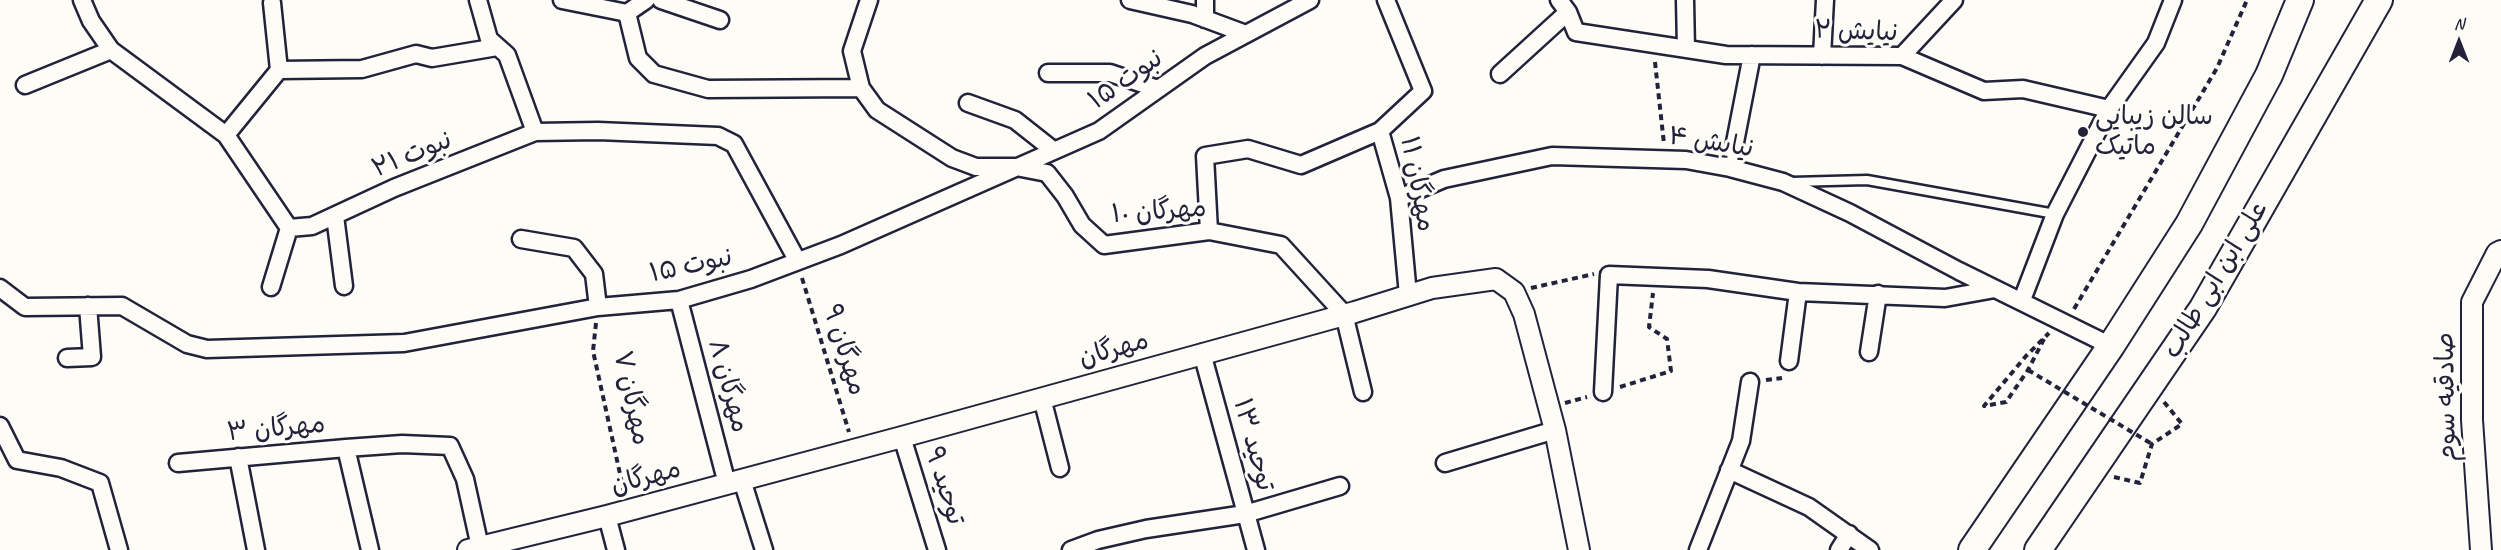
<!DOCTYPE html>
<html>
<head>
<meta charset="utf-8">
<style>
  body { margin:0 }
  #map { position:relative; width:2501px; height:550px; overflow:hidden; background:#fdfcf7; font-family:Caveat,sans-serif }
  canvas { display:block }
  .north { position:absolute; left:2429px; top:12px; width:60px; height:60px; -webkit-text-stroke:4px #fdfcf7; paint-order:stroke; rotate:0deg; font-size:16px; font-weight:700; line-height:24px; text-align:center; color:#22223b }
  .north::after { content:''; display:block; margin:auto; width:21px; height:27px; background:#22223b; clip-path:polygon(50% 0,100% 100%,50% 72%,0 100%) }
</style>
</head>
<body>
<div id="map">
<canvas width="2501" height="550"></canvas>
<div class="north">N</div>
</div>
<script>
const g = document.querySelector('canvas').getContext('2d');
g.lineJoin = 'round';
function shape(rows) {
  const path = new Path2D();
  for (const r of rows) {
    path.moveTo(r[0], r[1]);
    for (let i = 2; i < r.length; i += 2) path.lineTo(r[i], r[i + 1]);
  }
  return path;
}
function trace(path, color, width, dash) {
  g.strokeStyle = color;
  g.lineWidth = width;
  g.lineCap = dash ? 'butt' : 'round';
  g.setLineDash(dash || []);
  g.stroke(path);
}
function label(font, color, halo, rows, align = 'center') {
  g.font = font + ' Caveat,"Playpen Sans Arabic",sans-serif';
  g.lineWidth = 6;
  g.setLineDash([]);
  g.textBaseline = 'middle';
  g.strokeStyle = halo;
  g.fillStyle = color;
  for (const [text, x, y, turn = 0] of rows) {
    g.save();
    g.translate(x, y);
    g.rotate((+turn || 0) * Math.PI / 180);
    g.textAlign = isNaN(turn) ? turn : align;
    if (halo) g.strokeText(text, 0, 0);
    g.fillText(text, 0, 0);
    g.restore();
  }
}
const service = shape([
  [1792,182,1867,180,2055,214]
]);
const minor = shape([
  [82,0,91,21,111,50,226,135,289,228,312,226,394,188,535,132,598,131,718,136,734,144,797,260],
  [478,0,489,39,507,55,535,132],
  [562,0,627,13,638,58,654,74,708,89,861,88],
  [661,0,720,20],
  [869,0,852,51,861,88,877,110,952,158,976,167,1016,167,1047,173,1065,196,1082,225,1104,245,1209,231,1281,245,1344,314,1363,392],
  [1130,0,1192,14,1246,34],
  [1205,0,1205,19],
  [1386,0,1423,91,1380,131,1399,198,1408,295],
  [1559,0,1568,12,1576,32,1726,55,1902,56,1984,91,2023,89,2109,109,2156,43,2173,0],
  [1685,0,1686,49],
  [627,13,646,0],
  [1822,56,1825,0],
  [1902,56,1954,0],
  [279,70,362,69,416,54,432,58,497,47],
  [1048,73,1110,73,1158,89],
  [1500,74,1568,12],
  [25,85,111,50],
  [968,103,1015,120,1053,150],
  [226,135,279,70,272,3],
  [1730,168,1752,55],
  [1399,198,1444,179,1552,156,1686,160,1730,168,1783,182,1850,213,1959,271,2111,346],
  [335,216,344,286],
  [1209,231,1205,156,1248,149,1301,165,1380,131],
  [521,239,574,248,594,274,598,307],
  [271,287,289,228],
  [0,288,25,307,122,306,187,344,207,349,404,343,598,307,679,300,751,279,841,245,1099,131,1205,56,1310,0],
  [679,300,727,484],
  [2022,300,2055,214,2109,109],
  [1869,352,1878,294],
  [1202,353,1256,550],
  [67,358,92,357,88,306],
  [1789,361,1798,292],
  [1603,392,1609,275,1708,279,1798,292,1945,298,1995,289],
  [1042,398,1060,468],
  [0,426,17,460,61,468,100,483,119,550],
  [902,437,937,550],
  [346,448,402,444,450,446,465,479,480,547],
  [238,457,256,550],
  [178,463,346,448,370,550],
  [1445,463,1555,430],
  [1729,470,1809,507,1870,550],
  [742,480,764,550],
  [607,516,616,550],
  [1071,550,1098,540,1146,529,1245,514,1340,486],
  [1698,550,1741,441,1750,382],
  [1839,550,1849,534]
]);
const tertiary = shape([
  [468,550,607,516,902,437,1355,312,1432,288,1496,279,1514,292,1524,314,1555,430,1579,550],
  [2481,550,2472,420,2472,302,2497,253,2501,251]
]);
const primary = shape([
  [1972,550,2111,346,2189,224,2269,75,2300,0],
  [2038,550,2203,308,2379,0]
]);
trace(service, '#22223b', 13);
trace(minor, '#22223b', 21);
trace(tertiary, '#22223b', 24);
trace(primary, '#22223b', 30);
trace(shape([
  [1655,62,1664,144],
  [802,278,849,432],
  [1531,288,1594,274],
  [2074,309,2217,68,2247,0],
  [596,323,593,351,624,492],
  [2044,339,2028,370,2006,402,1984,406,2026,356,2049,333],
  [1766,380,1782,378],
  [1620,387,1671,371,1667,339,1649,327,1653,293],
  [1565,403,1587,397],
  [2114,477,2140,483,2152,444,2182,424,2164,402]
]), '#22223b', 4, [6, 4.5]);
trace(service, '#fdfcf7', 8);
trace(minor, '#fdfcf7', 16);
trace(tertiary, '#fdfcf7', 20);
trace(primary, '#fdfcf7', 26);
trace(shape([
  [2028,370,2152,444]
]), '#22223b', 4, [6, 4.5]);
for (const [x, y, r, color] of [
  [2083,132,6,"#22223b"]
]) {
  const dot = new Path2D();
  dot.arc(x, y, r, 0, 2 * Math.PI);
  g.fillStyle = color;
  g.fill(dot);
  trace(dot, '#fdfcf7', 2);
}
label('26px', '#22223b', '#fdfcf7', [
  ["نیایش ۲",1856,32,2],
  ["نبوت ۱۵",1126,80,-35],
  ["نیایش ۴",1711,143,9],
  ["نبوت ۲۱",412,155,-22],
  ["مهرگان ۱۱",1417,184,79],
  ["مهرگان ۱۰",1159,212,-4],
  ["نبوت ۱۵",691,266,-12],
  ["علی ابن ابی طالب",2216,280,-59],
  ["مهرگان ۹",844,350,73],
  ["مهرگان",1114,350,-16],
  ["مهرگان ۸",728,386,75],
  ["صادقیه سوم",2447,397,-91],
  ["مهرگان ۷",631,398,78],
  ["مهرگان ۳",276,429,-5],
  ["توحید ۱۳",1253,445,75],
  ["مهرگان",646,478,-15],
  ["توحید ۹",944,486,73]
]);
label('26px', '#22223b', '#fdfcf7', [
  ["سالن زیبایی",2095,117],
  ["ماتیک",2095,147]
], 'left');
</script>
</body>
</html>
